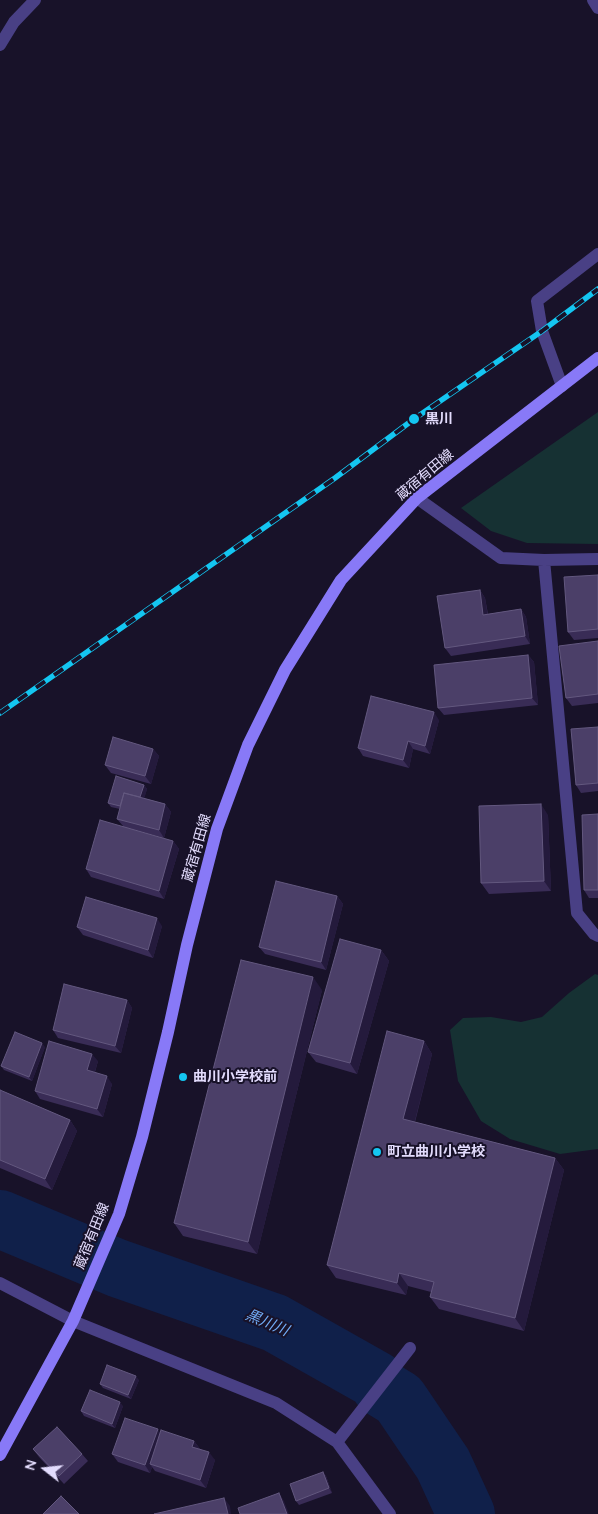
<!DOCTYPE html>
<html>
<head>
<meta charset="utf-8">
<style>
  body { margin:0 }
  #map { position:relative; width:598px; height:1514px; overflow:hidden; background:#181229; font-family:Quicksand,sans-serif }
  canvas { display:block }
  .north { position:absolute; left:20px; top:1444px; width:50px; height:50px; -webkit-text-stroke:4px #181229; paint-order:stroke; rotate:286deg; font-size:14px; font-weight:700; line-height:20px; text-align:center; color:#e3dcfd }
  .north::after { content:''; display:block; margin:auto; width:18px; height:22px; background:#e3dcfd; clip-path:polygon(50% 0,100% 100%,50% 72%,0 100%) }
</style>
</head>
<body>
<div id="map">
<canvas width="598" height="1514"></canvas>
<div class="north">N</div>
</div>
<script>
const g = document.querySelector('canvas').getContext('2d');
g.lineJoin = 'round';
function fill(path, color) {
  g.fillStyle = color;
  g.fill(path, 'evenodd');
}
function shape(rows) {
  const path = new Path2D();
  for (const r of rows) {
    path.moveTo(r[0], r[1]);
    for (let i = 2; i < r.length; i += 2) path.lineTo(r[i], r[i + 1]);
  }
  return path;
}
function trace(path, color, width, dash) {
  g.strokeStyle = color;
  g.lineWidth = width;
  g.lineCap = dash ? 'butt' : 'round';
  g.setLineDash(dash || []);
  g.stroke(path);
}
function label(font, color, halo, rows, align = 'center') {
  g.font = font + ' Quicksand,"Noto Sans JP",sans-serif';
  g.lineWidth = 4;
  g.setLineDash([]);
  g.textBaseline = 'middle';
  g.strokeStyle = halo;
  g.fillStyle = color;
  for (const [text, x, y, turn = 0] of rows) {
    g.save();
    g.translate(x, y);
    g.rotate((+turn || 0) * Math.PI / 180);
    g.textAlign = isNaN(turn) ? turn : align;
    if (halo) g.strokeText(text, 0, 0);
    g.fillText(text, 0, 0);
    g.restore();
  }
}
fill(shape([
  [598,412,598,544,527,543,491,531,461,508],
  [595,974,598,975,598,1149,560,1154,510,1139,481,1121,458,1081,450,1030,463,1018,491,1017,521,1022,542,1017,569,993]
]), '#163133');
trace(shape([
  [0,1219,117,1268,275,1323,376,1380,381,1388,399,1399,443,1464,466,1514]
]), '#10204a', 58);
trace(shape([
  [593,0,598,8],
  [0,45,14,22,35,0],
  [562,386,542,331,537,301,598,254],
  [417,498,501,558,544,560,598,559],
  [544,560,577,913,594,934,598,936],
  [0,1283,73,1321,276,1403,337,1442,390,1514],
  [337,1442,410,1348]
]), '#494085', 12);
trace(shape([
  [0,1455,73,1321,119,1214,142,1137,168,1032,187,945,217,829,248,745,285,670,341,580,417,498,598,358]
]), '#8879f7', 12);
const rail = shape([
  [0,713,335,478,414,419,542,331,598,289]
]);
trace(rail, '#14c6f1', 5.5);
trace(rail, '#181229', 4, [11]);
fill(shape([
  [598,575,598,638,574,640,568,632],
  [480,590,485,598,488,614,521,609,526,617,530,644,451,656,445,648],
  [598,641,598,703,572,706,566,698],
  [528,655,534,662,538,705,444,715,438,708],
  [439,720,430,754,413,749,409,768,363,756,358,748],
  [598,727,598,791,581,793,576,785],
  [153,749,159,756,151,784,111,773,105,765],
  [144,785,147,789,144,798,165,804,171,812,164,838,125,827,173,841,179,849,164,899,91,877,86,869,123,826,117,819,120,809,111,807,108,803],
  [598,814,598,898,589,898,584,890],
  [548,815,551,891,489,894,481,883],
  [337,896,343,904,326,970,265,954,259,947],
  [162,926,153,958,83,935,77,927],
  [381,950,389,961,357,1074,316,1062,308,1052],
  [322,990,257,1254,183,1236,174,1223],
  [127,1000,132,1008,121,1053,58,1038,53,1030],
  [424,1041,432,1054,415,1122,555,1158,564,1170,524,1331,439,1309,430,1297,431,1292,408,1286,406,1295,336,1278,327,1265],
  [45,1047,32,1081,4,1070,1,1066],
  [98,1061,95,1072,112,1084,103,1117,40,1099,35,1091],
  [0,1090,70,1120,77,1131,52,1190,0,1168],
  [139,1380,131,1399,103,1388,100,1384],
  [123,1406,115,1428,84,1416,81,1411],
  [160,1432,194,1441,200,1449,215,1460,206,1488,155,1471,152,1467,150,1473,118,1462,112,1454],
  [33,1449,82,1454,88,1461,64,1484,39,1457],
  [323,1472,326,1476,332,1493,299,1505,296,1501]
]), '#392c56');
fill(shape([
  [480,590,485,598,489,623,483,615],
  [521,609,526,617,530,644,525,636],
  [528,655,534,662,538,705,532,698],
  [434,712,439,720,430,754,425,746],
  [408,741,413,749,409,768,403,760],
  [153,749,159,756,151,784,145,776],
  [144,785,147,789,143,803,140,798],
  [165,804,171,812,164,838,159,830],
  [541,804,548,815,551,891,544,881],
  [173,841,179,849,164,899,159,891],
  [337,896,343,904,326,970,321,962],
  [157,918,162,926,153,958,148,950],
  [381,950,389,961,357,1074,350,1063],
  [313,977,322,990,257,1254,248,1242],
  [127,1000,132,1008,121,1053,115,1046],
  [424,1041,432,1054,412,1132,403,1119],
  [42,1043,45,1047,32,1081,29,1077],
  [92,1054,98,1061,93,1078,87,1070],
  [107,1076,112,1084,103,1117,97,1109],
  [70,1120,77,1131,52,1190,45,1179],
  [555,1158,564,1170,524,1331,515,1318],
  [399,1273,408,1286,406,1295,397,1283],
  [136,1376,139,1380,131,1399,128,1395],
  [120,1402,123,1406,115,1428,112,1424],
  [158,1429,163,1437,150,1464,152,1467,150,1473,145,1465],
  [194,1441,200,1449,198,1454,192,1447],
  [209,1452,215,1460,206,1488,200,1480],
  [323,1472,326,1476,332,1493,329,1488],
  [279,1493,284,1501,289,1514,287,1514],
  [224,1498,230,1506,231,1514,228,1514]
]), '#241a3c');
const building = shape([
  [598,575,598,629,568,632,564,577,598,575],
  [480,590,483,615,521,609,525,636,445,648,437,596,480,590],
  [598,641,598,694,566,698,559,646,598,641],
  [528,655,532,698,438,708,434,665,528,655],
  [371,696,434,712,425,746,408,741,403,760,358,748,371,696],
  [598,727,598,783,576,785,571,729,598,727],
  [113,737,153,749,145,776,105,765,113,737],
  [116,776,144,785,140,797,124,793,120,806,108,803,116,776],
  [124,793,165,804,159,830,117,819,124,793],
  [541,804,544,881,481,883,479,806,541,804],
  [598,814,598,890,584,890,582,815,598,814],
  [100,820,173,841,159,891,86,869,100,820],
  [276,881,337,896,321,962,259,947,276,881],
  [86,897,157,918,148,950,77,927,86,897],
  [340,939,381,950,350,1063,308,1052,340,939],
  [241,960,313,977,248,1242,174,1223,241,960],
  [64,984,127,1000,115,1046,53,1030,64,984],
  [387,1031,424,1041,403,1119,555,1158,515,1318,430,1297,434,1282,399,1273,397,1283,327,1265,387,1031],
  [15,1032,42,1043,29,1077,1,1066,15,1032],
  [49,1041,92,1054,87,1070,107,1076,97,1109,35,1091,49,1041],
  [0,1090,70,1120,45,1179,0,1160,0,1090],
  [107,1365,136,1376,128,1395,100,1384,107,1365],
  [90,1390,120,1402,112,1424,81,1411,90,1390],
  [125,1418,158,1429,145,1465,112,1454,125,1418],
  [57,1427,82,1454,59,1476,33,1449,57,1427],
  [161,1430,194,1441,192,1447,209,1452,200,1480,150,1464,161,1430],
  [323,1472,329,1488,296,1501,290,1484,323,1472],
  [279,1493,287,1514,240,1514,238,1508,279,1493],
  [61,1496,79,1514,43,1514,61,1496],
  [224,1498,228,1514,154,1514,224,1498]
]);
fill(building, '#4b3f68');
trace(building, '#63587f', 1);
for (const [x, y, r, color] of [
  [414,419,6,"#14c6f1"],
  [183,1077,5,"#14c6f1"],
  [377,1152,5,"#14c6f1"]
]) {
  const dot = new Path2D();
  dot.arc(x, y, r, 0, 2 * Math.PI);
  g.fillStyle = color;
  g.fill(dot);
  trace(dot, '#181229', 2);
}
label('bold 14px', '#e3dcfd', '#181229', [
  ["黒川",425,419],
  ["曲川小学校前",193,1077],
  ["町立曲川小学校",387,1152]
], 'left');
label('14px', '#e3dcfd', '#181229', [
  ["蔵宿有田線",425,475,-40],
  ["蔵宿有田線",197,848,-74],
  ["蔵宿有田線",92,1236,-68]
]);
label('italic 15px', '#71acf7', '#181229', [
  ["黒川川",267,1323,23]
]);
</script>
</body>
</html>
